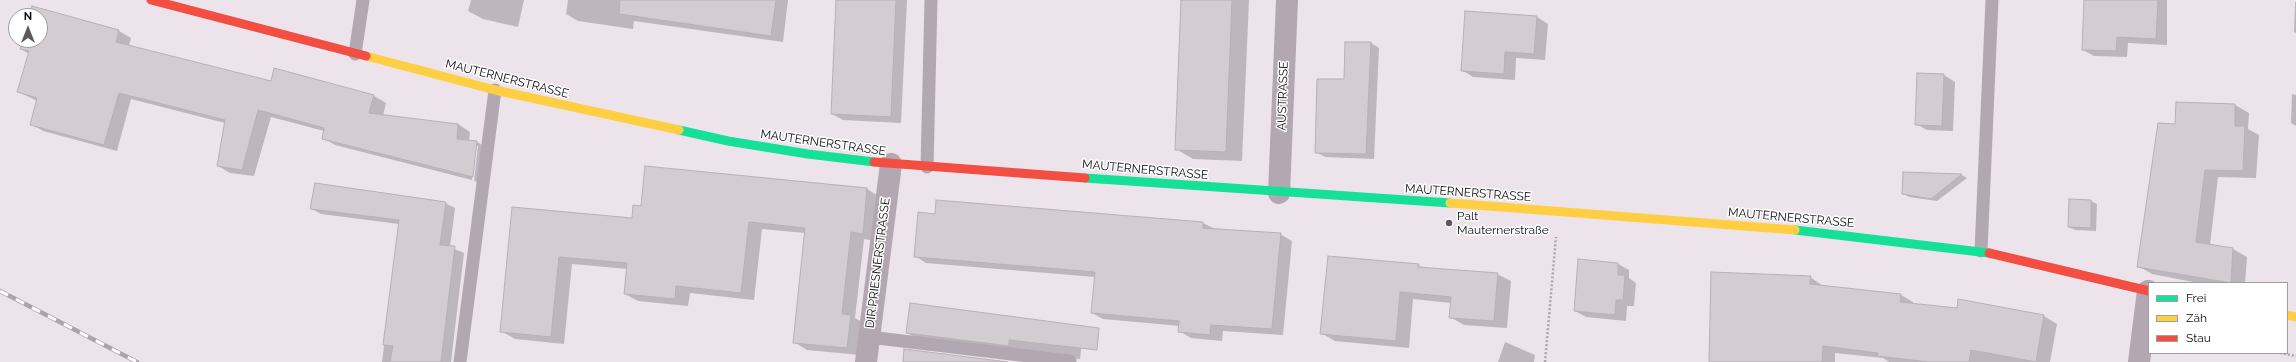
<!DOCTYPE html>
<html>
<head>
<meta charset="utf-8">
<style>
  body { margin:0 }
  #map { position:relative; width:2296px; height:362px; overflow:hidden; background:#ede4eb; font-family:Raleway,sans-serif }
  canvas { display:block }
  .legend { position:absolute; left:2148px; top:282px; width:140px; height:72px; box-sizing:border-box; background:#fff; border:1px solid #a09ea0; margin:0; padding:5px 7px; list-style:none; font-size:12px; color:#110c11 }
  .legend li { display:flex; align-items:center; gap:8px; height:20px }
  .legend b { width:20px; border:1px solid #a09ea0 }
  .north { position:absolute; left:8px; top:8px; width:40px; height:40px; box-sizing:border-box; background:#fff; border:1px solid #a09ea0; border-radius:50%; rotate:0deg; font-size:11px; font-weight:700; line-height:16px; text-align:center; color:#110c11 }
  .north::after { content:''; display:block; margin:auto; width:14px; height:18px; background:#5e585d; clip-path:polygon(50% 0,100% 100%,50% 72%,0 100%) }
</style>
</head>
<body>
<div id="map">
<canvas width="2296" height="362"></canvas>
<ul class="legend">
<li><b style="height:5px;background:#16e098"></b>Frei</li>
<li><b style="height:5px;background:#ffcf43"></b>Zäh</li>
<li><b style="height:5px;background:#f24e42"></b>Stau</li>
</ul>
<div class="north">N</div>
</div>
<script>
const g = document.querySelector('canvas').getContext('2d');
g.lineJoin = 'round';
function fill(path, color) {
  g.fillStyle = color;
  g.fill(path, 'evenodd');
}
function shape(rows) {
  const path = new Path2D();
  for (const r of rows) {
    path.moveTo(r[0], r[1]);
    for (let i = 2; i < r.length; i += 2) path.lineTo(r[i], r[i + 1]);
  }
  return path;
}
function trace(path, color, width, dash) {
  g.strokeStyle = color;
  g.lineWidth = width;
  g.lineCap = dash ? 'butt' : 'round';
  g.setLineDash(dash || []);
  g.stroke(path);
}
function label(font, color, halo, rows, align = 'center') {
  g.font = font + ' Raleway,sans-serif';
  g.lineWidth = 3;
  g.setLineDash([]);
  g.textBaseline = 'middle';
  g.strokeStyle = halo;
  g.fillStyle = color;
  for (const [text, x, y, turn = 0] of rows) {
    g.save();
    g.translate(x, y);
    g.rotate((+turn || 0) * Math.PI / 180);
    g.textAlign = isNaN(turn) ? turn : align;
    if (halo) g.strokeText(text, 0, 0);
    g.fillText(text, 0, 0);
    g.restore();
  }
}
fill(shape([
  [471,0,524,0,518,27,483,19,468,11],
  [568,0,788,0,783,42,634,21,633,29,578,21,566,14],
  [837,0,907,0,901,123,843,120,832,114],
  [1182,0,1249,0,1242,161,1193,159,1176,149],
  [2085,0,2167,0,2167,45,2128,43,2127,57,2094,56,2083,50],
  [2295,2,2296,2,2296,33,2294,32],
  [32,8,119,31,131,38,129,46,271,82,374,96,386,103,383,116,458,124,470,132,469,141,477,142,489,149,485,184,474,181,478,146,476,146,472,180,335,145,323,138,324,131,271,117,254,176,230,173,218,166,225,123,131,99,117,151,43,131,31,124,37,101,19,92,29,54,21,49,24,40,40,40,40,16,30,16],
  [1537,17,1548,24,1545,60,1516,58,1515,80,1473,77,1462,70],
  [1371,43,1379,48,1374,159,1325,157,1316,152,1345,80],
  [1944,75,1955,82,1953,131,1927,130,1916,124],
  [2292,94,2296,95,2296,126,2291,123],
  [2177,103,2235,105,2249,113,2248,129,2259,135,2256,178,2218,177,2210,245,2233,249,2247,257,2245,283,2198,283,2152,274,2138,266,2176,125],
  [646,167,867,189,880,197,876,241,864,239,855,318,864,323,860,355,807,350,794,342,805,233,762,229,754,300,690,293,688,306,638,301,625,294,628,269,572,264,564,344,515,339,501,331,513,208,633,219,642,207],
  [1904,173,1962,175,1967,178,1937,201,1909,197,1903,193],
  [2070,200,2091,201,2097,204,2096,231,2075,230,2069,227],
  [937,201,1203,223,1215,229,1280,234,1292,241,1283,335,1223,331,1222,341,1191,338,1179,331,1180,326,1103,319,1092,313,1095,277,926,263,915,256,936,215],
  [445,203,455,208,450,247,464,253,451,362,382,362,399,224,321,214,312,209],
  [1579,260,1618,264,1629,270,1629,278,1636,283,1634,306,1627,306,1626,321,1586,317,1575,311],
  [1418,265,1423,268,1497,274,1511,281,1507,328,1464,325,1450,317,1451,303,1413,299,1409,348,1335,341,1321,333],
  [1810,277,1823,286,1901,295,1913,302,1913,304,1957,309,1959,300,2044,316,2057,324,2050,362,1889,362,1883,358,1835,353,1835,362,1710,362],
  [1083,332,1080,359,918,339,907,333],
  [1505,342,1535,355,1534,362,1498,362]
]), '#0003');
const building = shape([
  [620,0,776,0,771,36,619,14,620,0],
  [836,0,896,0,891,117,831,114,836,0],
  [1181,0,1232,0,1226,152,1175,150,1181,0],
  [2084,0,2158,0,2156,39,2117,37,2116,51,2082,50,2084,0],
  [32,6,119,30,116,42,271,81,274,68,374,95,369,113,458,124,457,139,477,141,473,177,322,139,324,128,258,110,242,170,217,166,225,120,119,93,104,145,30,125,37,98,17,92,29,51,20,49,23,40,40,40,40,16,29,16,32,6],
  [1465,11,1537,16,1534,54,1505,52,1504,74,1461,71,1465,11],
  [1345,42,1371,42,1366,154,1315,153,1317,79,1344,79,1345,42],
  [1917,73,1944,74,1942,126,1915,125,1917,73],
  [2176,102,2235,104,2235,126,2245,126,2243,171,2205,170,2196,242,2233,248,2231,283,2137,267,2158,123,2175,124,2176,102],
  [645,166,867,188,863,234,851,232,842,314,851,315,847,348,793,343,805,228,749,222,741,293,676,286,675,299,624,294,627,263,559,257,551,337,500,332,512,207,632,218,633,205,641,206,645,166],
  [1903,172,1962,174,1931,199,1902,194,1903,172],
  [315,183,446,202,440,245,455,246,441,362,390,362,393,346,383,345,399,220,310,209,315,183],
  [2069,199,2091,200,2091,228,2068,227,2069,199],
  [936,200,1203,222,1203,228,1281,233,1272,329,1211,325,1210,335,1178,332,1179,321,1091,313,1095,272,914,257,918,212,935,214,936,200],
  [1328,256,1419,264,1418,267,1498,273,1494,321,1449,318,1451,297,1400,292,1396,341,1320,334,1328,256],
  [1578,259,1618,263,1618,275,1625,275,1623,300,1616,300,1615,315,1574,311,1578,259],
  [1711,272,1811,276,1810,284,1901,294,1900,302,1957,308,1958,299,2044,315,2036,362,1971,350,1969,362,1929,362,1877,356,1878,353,1823,346,1822,362,1709,362,1711,272],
  [910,303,1099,328,1097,350,1009,340,1009,346,906,333,910,303],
  [904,349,1008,362,903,362,904,349]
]);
fill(building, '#d3cdd2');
trace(building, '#b7b0b6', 1);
trace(shape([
  [2280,353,2296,356],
  [1545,362,1556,237]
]), '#aea6ad', 2.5, [2, 2]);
trace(shape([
  [355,54,363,0],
  [927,167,931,0],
  [1981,251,1992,0],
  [869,337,1070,361],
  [460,362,495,90]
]), '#b3a8b2', 13);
trace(shape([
  [1279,193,1287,0],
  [866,362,891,164],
  [2139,362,2148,291]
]), '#b3a8b2', 22);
trace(shape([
  [679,130,728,141,808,154,874,162],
  [1085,178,1450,203],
  [1795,230,1989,253]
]), '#16e098', 9);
trace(shape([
  [366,56,495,90,679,130],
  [1450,203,1795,230],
  [2287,315,2296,317]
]), '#ffcf43', 9);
trace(shape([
  [151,0,366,56],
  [874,162,1085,178],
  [1989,253,2149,291]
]), '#f24e42', 9);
const rail = shape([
  [0,291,137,362]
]);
trace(rail, '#ada4ab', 4.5);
trace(rail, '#fff', 3, [9]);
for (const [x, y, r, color] of [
  [1449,223,4,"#5e585d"]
]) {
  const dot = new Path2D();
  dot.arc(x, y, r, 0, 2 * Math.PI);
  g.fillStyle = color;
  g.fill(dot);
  trace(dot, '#fff', 1.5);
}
label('12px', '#110c11', '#fff', [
  ["MAUTERNERSTRASSE",507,79,14],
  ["AUSTRASSE",1283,96,-88],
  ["MAUTERNERSTRASSE",823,143,8],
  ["MAUTERNERSTRASSE",1145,170,5],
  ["MAUTERNERSTRASSE",1468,193,4],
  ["MAUTERNERSTRASSE",1791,218,5],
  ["DIR.PRIESNERSTRASSE",878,263,-83]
]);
label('12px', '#110c11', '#fff', [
  ["Palt",1457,216],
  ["Mauternerstraße",1457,230]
], 'left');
</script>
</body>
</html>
